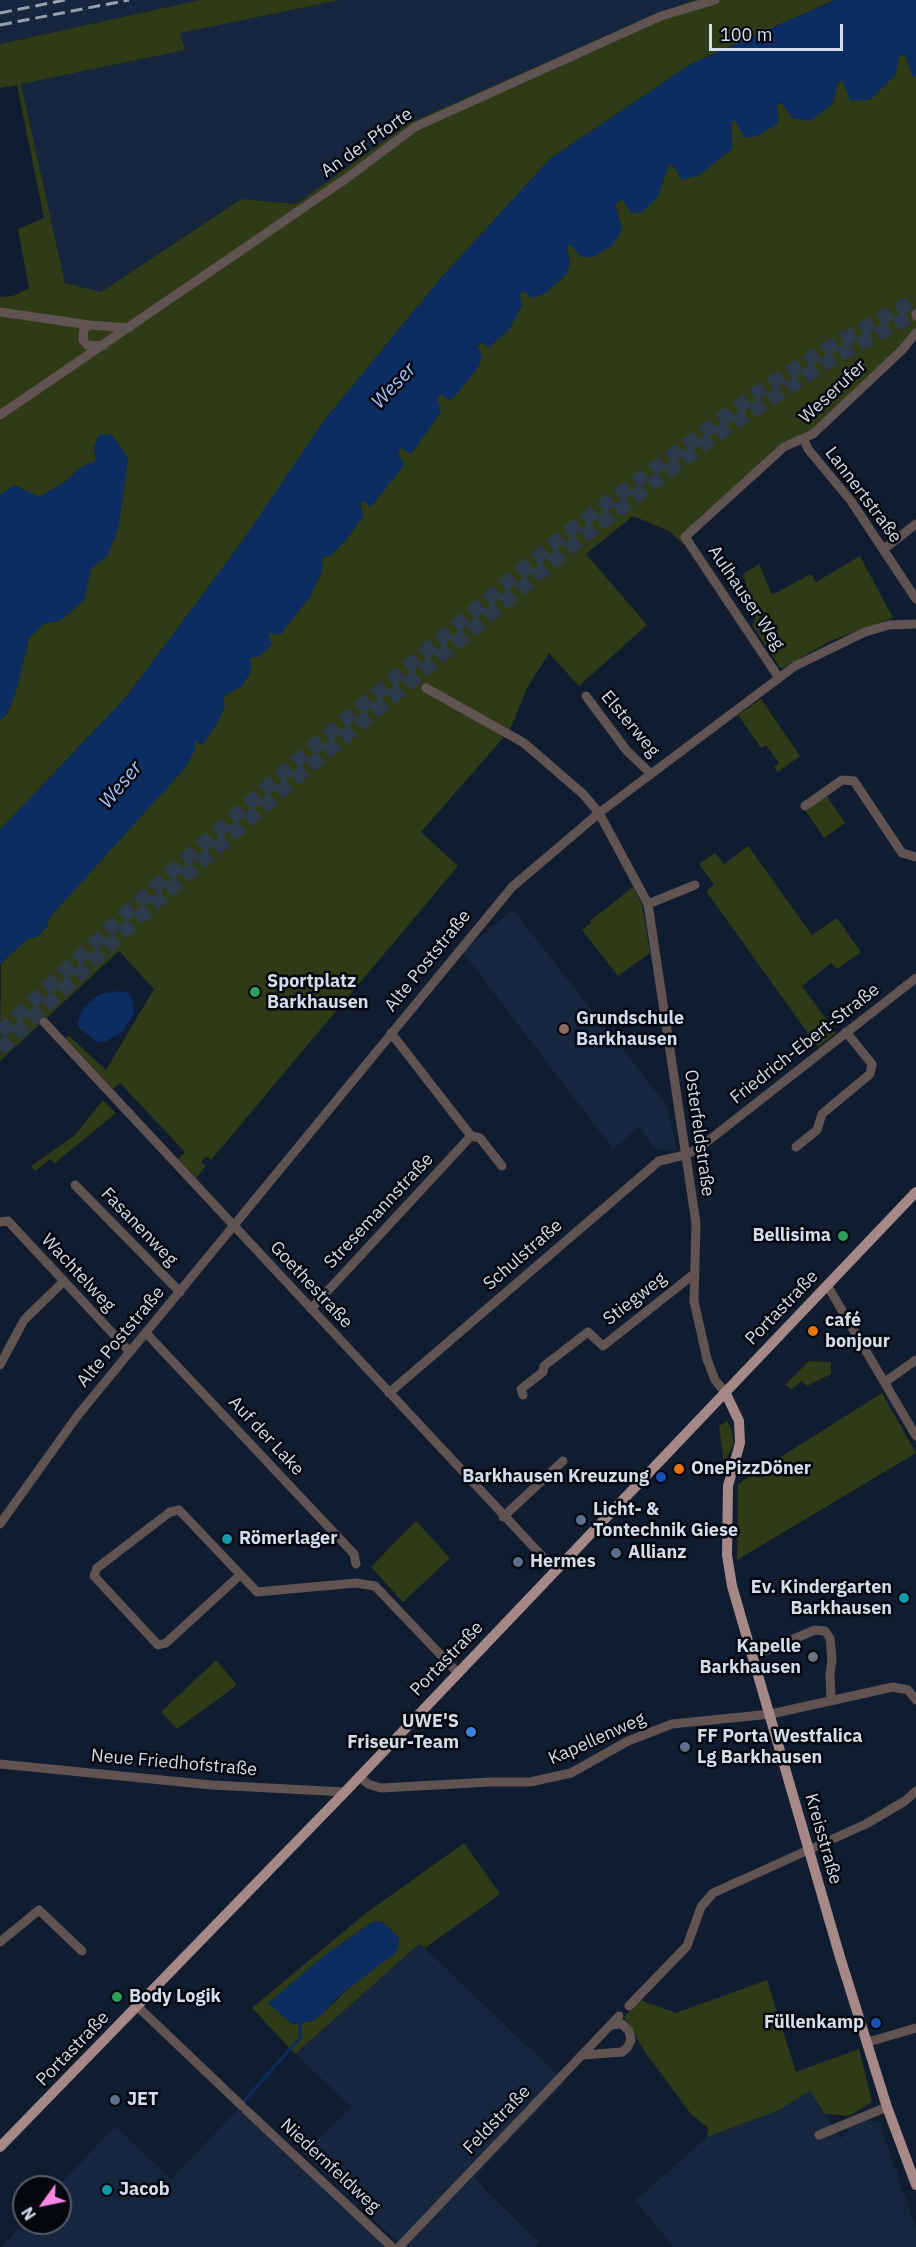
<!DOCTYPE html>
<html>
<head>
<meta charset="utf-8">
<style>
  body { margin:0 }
  #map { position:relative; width:916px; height:2247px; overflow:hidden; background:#101d30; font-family:"IBM Plex Sans",sans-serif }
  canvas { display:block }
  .north { position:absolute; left:12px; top:2175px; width:60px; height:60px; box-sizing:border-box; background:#04070f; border:2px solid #575d67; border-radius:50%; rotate:237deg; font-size:16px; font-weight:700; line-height:24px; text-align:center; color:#d4ddea }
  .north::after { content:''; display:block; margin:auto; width:21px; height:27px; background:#fc86e4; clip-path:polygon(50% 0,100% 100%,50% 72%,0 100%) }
  .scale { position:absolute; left:709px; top:24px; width:134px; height:27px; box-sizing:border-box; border:3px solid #d4ddea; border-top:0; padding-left:8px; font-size:18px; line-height:21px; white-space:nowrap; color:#d4ddea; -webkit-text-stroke:4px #04070f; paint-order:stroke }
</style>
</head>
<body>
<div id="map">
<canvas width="916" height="2247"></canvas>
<div class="north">N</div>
<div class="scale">100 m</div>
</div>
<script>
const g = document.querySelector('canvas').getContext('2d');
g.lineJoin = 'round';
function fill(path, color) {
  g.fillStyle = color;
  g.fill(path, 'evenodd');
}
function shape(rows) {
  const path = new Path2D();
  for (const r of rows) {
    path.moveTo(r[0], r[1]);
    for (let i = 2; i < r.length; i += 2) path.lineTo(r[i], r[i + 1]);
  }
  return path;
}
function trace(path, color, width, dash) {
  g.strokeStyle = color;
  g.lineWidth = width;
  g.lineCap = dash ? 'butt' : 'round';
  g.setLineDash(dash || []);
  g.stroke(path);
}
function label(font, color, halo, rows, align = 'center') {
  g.font = font + ' "IBM Plex Sans",sans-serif';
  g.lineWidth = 5;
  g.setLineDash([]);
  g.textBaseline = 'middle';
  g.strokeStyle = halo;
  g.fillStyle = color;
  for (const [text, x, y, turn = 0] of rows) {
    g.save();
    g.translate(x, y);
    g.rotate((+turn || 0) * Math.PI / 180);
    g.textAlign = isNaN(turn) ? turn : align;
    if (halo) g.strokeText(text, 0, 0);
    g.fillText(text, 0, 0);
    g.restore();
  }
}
fill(shape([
  [0,0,200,0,0,44],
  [340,0,695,0,660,12,409,123,296,204,240,199,101,292,65,283,21,84,185,50,180,33],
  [513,910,668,1107,677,1151,656,1149,639,1127,613,1149,462,951],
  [419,1943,565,2082,474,2178,539,2242,535,2247,403,2247,303,2153,352,2107,295,2054],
  [810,2091,840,2139,850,2128,869,2120,880,2123,916,2229,916,2247,674,2247,635,2201,707,2137,777,2111],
  [242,2106,389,2247,1,2247,24,2223,60,2223,60,2187,58,2187,115,2126,171,2179]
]), '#16263e');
fill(shape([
  [200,0,340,0,180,33,185,50,21,84,65,283,101,292,241,199,296,204,409,123,660,12,695,0,835,0,691,64,550,159,441,278,323,422,244,539,127,696,0,830,0,720,7,714,16,691,29,638,43,624,61,620,84,600,91,568,108,555,119,525,94,446,96,461,81,467,65,482,39,497,14,485,0,495,0,297,13,296,29,288,18,229,44,218,17,85,0,88,0,44],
  [905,54,913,76,916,76,916,329,904,347,806,440,787,444,684,545,669,531,633,516,586,554,647,625,579,686,549,653,527,688,510,730,421,832,458,866,211,1160,206,1156,201,1162,206,1166,196,1178,178,1159,185,1152,120,1083,113,1089,66,1039,68,1035,106,1070,154,989,119,951,0,1061,1,963,26,940,38,936,47,927,49,918,195,740,268,633,309,598,322,571,322,558,331,555,346,540,363,516,360,503,364,501,370,506,401,447,411,454,437,398,520,294,524,291,544,294,567,274,570,261,566,248,570,245,622,229,615,204,622,199,657,198,669,164,675,167,682,180,732,149,731,120,777,104,832,104,838,82],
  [860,556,893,618,830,641,781,669,752,625,756,618,743,574,759,564,772,595,811,574,816,582],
  [761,699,800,756,778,772,774,767,779,763,766,745,761,748,738,715],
  [826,795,845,823,824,838,805,810],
  [748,846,812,935,837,918,861,952,837,969,831,963,802,986,836,1033,818,1047,706,891,714,885,699,864,715,853,724,864],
  [633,887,642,904,650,953,618,976,582,930,591,923,590,921],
  [103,1100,116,1113,55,1163,50,1159,35,1171,31,1166,74,1136],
  [809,1361,831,1362,831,1374,807,1386,802,1381,792,1389,785,1385],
  [882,1393,916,1453,737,1560,738,1484],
  [727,1421,731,1428,734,1443,724,1464,719,1426],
  [416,1521,450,1558,403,1602,371,1567],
  [216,1660,237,1685,177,1729,161,1712],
  [464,1843,500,1894,425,1948,419,1944,295,2054,252,2008,366,1913],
  [374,1921,384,1923,399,1938,394,1954,358,1979,323,2013,313,2021,292,2024,269,2003,325,1955],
  [767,1980,796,2072,859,2049,872,2102,849,2116,825,2114,810,2091,777,2111,707,2137,708,2128,691,2114,645,2052,624,2017,640,2000,676,2013]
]), '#2e3b16');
fill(shape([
  [835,0,916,0,916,76,913,78,905,54,899,56,896,74,870,100,850,101,843,81,838,82,832,104,811,121,792,118,782,103,777,104,778,124,756,136,745,138,735,121,731,121,732,149,699,175,681,180,675,167,669,164,657,198,641,213,631,213,622,199,615,204,622,229,613,245,593,257,581,257,571,245,566,248,570,261,567,274,544,294,532,298,524,291,520,294,522,305,509,330,488,348,482,342,477,346,482,356,479,366,455,396,449,400,441,395,437,398,441,412,411,454,401,448,398,452,404,465,371,507,364,501,360,503,363,516,346,540,331,555,322,558,322,571,309,598,280,635,268,633,272,645,258,657,250,657,251,672,241,687,223,696,225,706,218,722,202,745,195,741,195,750,185,768,49,918,47,927,38,936,26,940,1,963,0,967,0,830,127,696,244,539,323,422,441,278,550,159,691,64],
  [100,434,112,435,128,458,119,525,108,555,91,569,84,600,61,620,43,624,29,638,16,691,7,714,0,720,0,495,14,485,39,497,65,482,81,467,96,461,94,446],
  [119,991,127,992,132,997,134,1014,123,1031,105,1042,96,1041,79,1028,78,1022,82,1009,100,994],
  [374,1921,384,1923,399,1938,398,1948,394,1954,336,1998,323,2013,313,2021,292,2024,268,2003,325,1955]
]), '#0b2d61');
trace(shape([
  [245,2100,300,2038,300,2018]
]), '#0b2d61', 3);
trace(shape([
  [0,1032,139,901,294,763,562,536,761,390,827,348,916,299],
  [0,1049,146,911,305,770,572,546,710,439,834,358,916,313]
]), '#2d3a4c', 14, [14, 7]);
trace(shape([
  [0,312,90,325],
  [916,314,916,316],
  [103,346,87,345,83,340,84,329,90,325,129,328],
  [0,415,347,178,415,127,661,16,715,0],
  [804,440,808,449,851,501,916,599],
  [884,549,916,524],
  [779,678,685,537,784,447,813,434,902,350,916,333],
  [426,688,524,743,583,794,599,813,648,904,696,1223,694,1301,707,1359,715,1380,725,1392],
  [586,696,627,751,650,773],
  [805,806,842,780,854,781,902,853,916,857],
  [648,904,695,885],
  [44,1022,555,1570],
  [471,1136,480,1138,502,1166],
  [796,1147,817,1130,822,1114,870,1074,872,1064,846,1032],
  [75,1185,180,1292],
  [0,1222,8,1221,130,1352],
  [827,1285,916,1436],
  [311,1309,471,1136,391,1033],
  [146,1333,354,1554,356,1564],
  [0,1365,24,1320,62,1283],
  [885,1382,916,1360],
  [389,1393,659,1161,685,1155,699,1148,916,978],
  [523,1395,521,1389,543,1372,544,1366,588,1332,603,1346,694,1274],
  [503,1517,563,1461],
  [0,1524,78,1415,512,887,599,813,795,666,865,632,889,625,916,624],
  [239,1576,166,1643,158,1645,94,1576,97,1568,170,1512,179,1510,257,1592,356,1583,375,1586,457,1672],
  [753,1656,815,1630,825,1631,830,1638,832,1660,830,1674,831,1699],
  [0,1764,212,1785,345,1792],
  [359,1776,368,1784,381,1788,490,1782,530,1782,571,1773,628,1741,672,1724,771,1714,893,1687,908,1690,916,1700],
  [0,1942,39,1910,82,1951],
  [137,2006,242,2106],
  [629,2006,687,1946,701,1907,713,1893,866,1824,905,1801,916,1791],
  [868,2042,916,2028],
  [583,2055,622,2052,627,2048,631,2040,629,2031,622,2024,611,2025],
  [246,2110,392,2247],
  [819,2135,887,2107],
  [399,2247,619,2016]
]), '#615352', 9);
trace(shape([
  [725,1392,739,1421,740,1443,728,1486,727,1555,732,1586,840,1957,887,2107,916,2185],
  [0,2147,345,1792,916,1192]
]), '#a68987', 10);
trace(shape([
  [0,13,65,0],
  [0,25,129,0]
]), '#97a1b0', 3, [12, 6]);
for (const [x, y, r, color] of [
  [255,992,6,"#2e9e5b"],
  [564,1029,6,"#8d6e63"],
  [843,1236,6,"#2e9e5b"],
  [813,1331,6,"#e8710a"],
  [679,1469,6,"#e8710a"],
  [661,1477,6,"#1a4fb4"],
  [581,1520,6,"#5c6f8a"],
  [227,1539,6,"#0f9aa8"],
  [616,1553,6,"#5c6f8a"],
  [518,1562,6,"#5c6f8a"],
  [904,1598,6,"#0f9aa8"],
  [813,1657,6,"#6b7280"],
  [471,1732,6,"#3f7fe0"],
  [685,1747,6,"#5c6f8a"],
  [117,1997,6,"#2e9e5b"],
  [876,2023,6,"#1a4fb4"],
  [115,2100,6,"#5c6f8a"],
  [107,2190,6,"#0f9aa8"]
]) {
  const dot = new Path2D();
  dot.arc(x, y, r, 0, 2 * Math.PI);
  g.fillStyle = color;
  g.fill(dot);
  trace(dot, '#04070f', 2);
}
label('18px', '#d4ddea', '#04070f', [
  ["An der Pforte",367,143,-35],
  ["Weserufer",833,392,-43],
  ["Lannertstraße",863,495,53],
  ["Aulhauser Weg",746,598,56],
  ["Elsterweg",630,724,50],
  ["Alte Poststraße",428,961,-51],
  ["Friedrich-Ebert-Straße",805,1044,-38],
  ["Osterfeldstraße",699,1133,82],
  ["Stresemannstraße",379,1211,-47],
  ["Fasanenweg",139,1227,46],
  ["Schulstraße",523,1255,-41],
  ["Wachtelweg",78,1273,47],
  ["Goethestraße",311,1285,47],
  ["Stiegweg",635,1299,-38],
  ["Portastraße",782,1308,-46],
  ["Alte Poststraße",121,1337,-50],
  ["Auf der Lake",266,1436,47],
  ["Portastraße",447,1659,-46],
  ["Kapellenweg",597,1739,-24],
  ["Neue Friedhofstraße",174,1763,5],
  ["Kreisstraße",823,1839,74],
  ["Portastraße",73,2049,-46],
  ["Feldstraße",497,2120,-46],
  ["Niedernfeldweg",330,2166,43]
]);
label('bold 18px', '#d4ddea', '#04070f', [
  ["Sportplatz",267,982],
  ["Barkhausen",267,1003],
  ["Grundschule",576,1019],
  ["Barkhausen",576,1040],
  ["Bellisima",831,1236,"right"],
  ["café",825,1321],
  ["bonjour",825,1342],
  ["OnePizzDöner",691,1469],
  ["Barkhausen Kreuzung",649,1477,"right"],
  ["Licht- &",593,1510],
  ["Tontechnik Giese",593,1531],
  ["Römerlager",239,1539],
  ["Allianz",628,1553],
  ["Hermes",530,1562],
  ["Ev. Kindergarten",892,1588,"right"],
  ["Barkhausen",892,1609,"right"],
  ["Kapelle",801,1647,"right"],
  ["Barkhausen",801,1668,"right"],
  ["UWE'S",459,1722,"right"],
  ["Friseur-Team",459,1743,"right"],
  ["FF Porta Westfalica",697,1737],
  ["Lg Barkhausen",697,1758],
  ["Body Logik",129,1997],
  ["Füllenkamp",864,2023,"right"],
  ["JET",127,2100],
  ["Jacob",119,2190]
], 'left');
label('italic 20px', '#a5c5f7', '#04070f', [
  ["Weser",394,386,-47],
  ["Weser",121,785,-50]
]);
</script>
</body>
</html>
